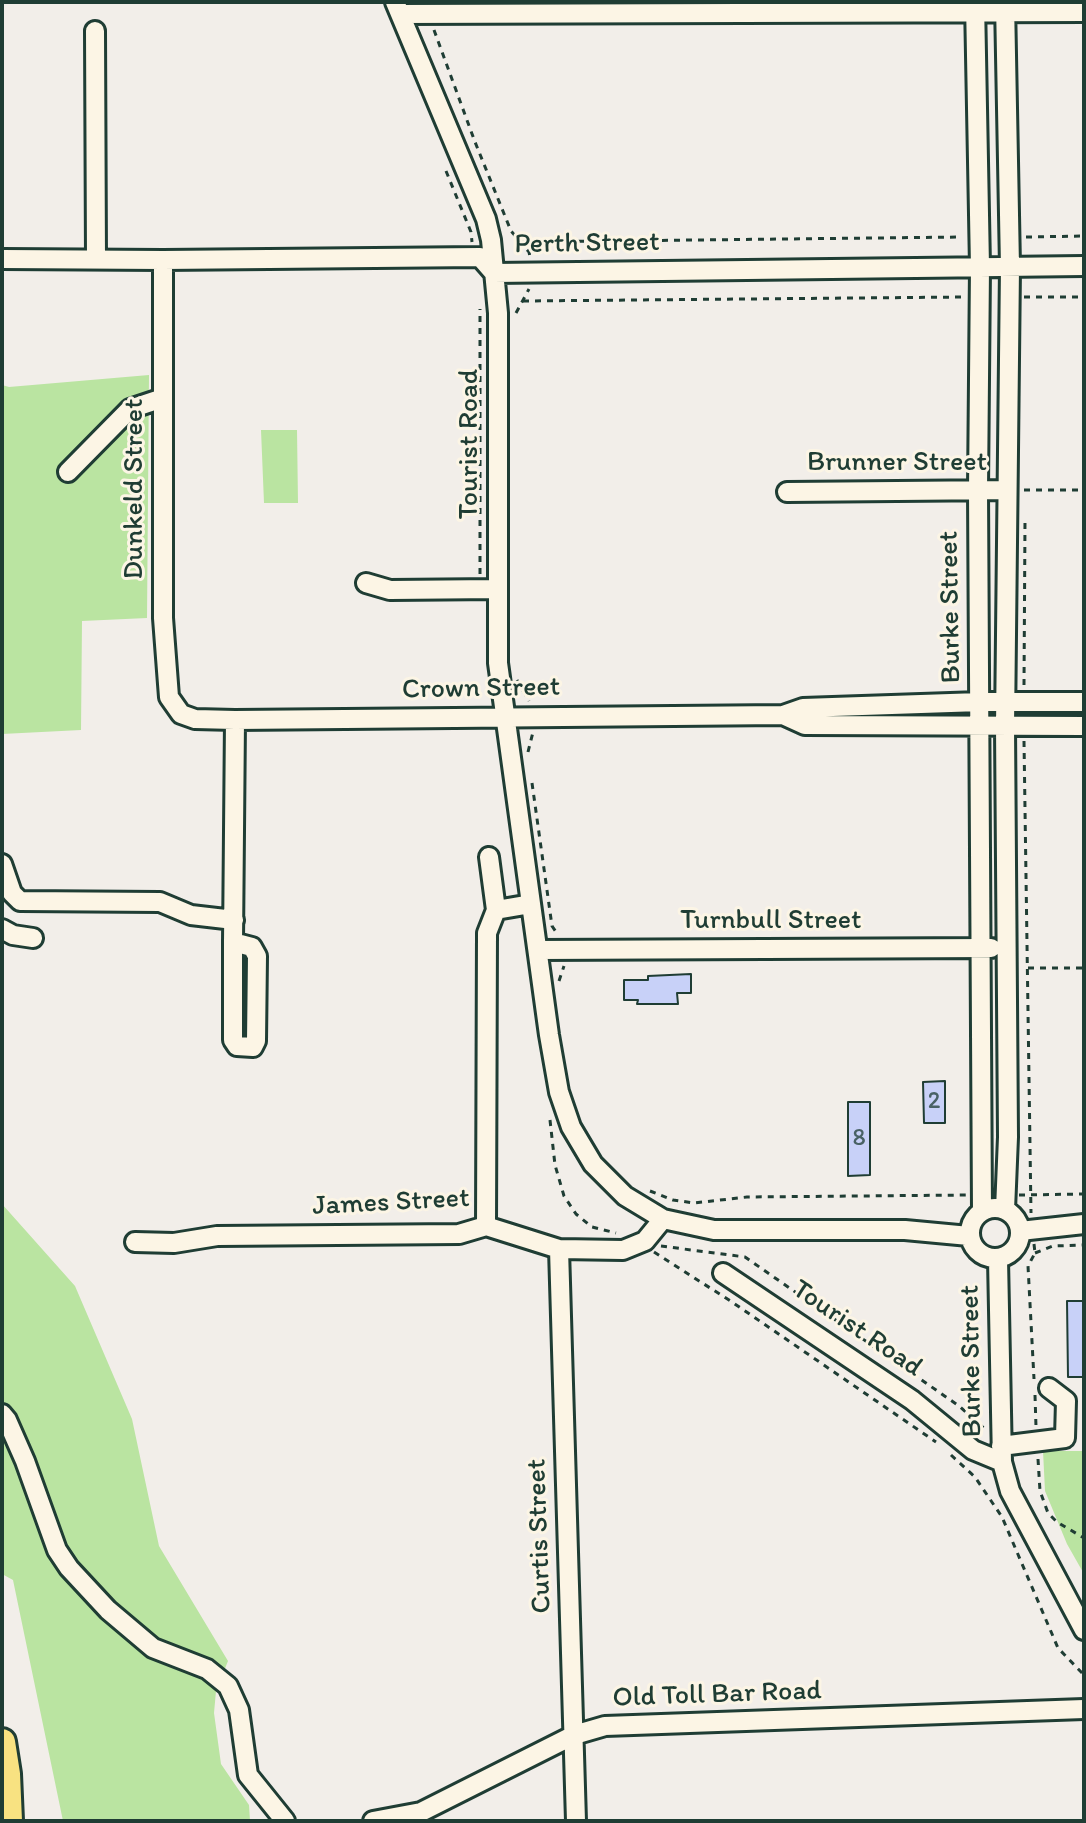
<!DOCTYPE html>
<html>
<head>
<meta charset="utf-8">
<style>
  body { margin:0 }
  #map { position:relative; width:1086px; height:1823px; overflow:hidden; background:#f2eee9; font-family:Itim,sans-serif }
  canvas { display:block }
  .frame { position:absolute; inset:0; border:4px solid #1f3d34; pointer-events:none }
</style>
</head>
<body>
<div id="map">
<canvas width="1086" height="1823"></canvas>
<div class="frame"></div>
</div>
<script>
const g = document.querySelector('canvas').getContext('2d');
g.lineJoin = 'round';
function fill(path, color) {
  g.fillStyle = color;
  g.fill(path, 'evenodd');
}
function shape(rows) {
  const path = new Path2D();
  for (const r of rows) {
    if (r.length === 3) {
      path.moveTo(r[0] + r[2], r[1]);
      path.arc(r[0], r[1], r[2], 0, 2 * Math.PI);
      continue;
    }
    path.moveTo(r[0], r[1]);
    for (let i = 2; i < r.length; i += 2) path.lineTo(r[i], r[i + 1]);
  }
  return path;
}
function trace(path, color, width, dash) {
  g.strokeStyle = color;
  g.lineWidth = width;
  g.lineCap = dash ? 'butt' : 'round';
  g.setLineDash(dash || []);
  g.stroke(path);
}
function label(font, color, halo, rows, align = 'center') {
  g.font = font + ' Itim,sans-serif';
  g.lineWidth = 6;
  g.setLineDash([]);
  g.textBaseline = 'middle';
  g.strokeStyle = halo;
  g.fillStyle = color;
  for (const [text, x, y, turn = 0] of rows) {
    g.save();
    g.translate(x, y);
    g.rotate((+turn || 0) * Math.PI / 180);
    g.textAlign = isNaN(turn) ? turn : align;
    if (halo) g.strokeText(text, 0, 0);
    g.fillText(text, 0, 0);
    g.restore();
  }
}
fill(shape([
  [149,375,147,618,82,621,81,730,2,734,2,385,9,387],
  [261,430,297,430,298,503,264,503],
  [2,1204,75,1286,132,1419,159,1546,228,1661,216,1691,214,1713,221,1764,249,1805,250,1821,63,1821,13,1580,2,1574],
  [1043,1451,1084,1451,1084,1574,1067,1544,1045,1491]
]), '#bae4a1');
const building = shape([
  [691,974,691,993,677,993,678,1004,637,1004,638,1000,624,1000,624,980,648,980,648,976,691,974],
  [945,1081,945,1123,924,1123,923,1082,945,1081],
  [848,1102,870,1102,870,1175,848,1176,848,1102],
  [1067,1301,1084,1301,1084,1377,1068,1377,1067,1301]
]);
fill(building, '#c8d1f8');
trace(building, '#1f3d34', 2);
const minor = shape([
  [395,2,486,219,491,240,498,313,498,663,549,1035,559,1092,571,1127,593,1164,625,1196,663,1219,714,1230,905,1230,969,1236],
  [975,2,980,267,978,490,982,1211],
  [400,14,1084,12],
  [95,31,96,259],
  [2,259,163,260,480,257,494,273,1084,266],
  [163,260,163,618,169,697,181,714,195,719,235,720,783,715,803,708,980,702,1084,702],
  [68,472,130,409,163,398],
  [787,492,1006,490],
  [366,583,390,590,497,589],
  [783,715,805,725,1084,726],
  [489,857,496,910],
  [2,864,12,893,20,901,160,902,191,915,234,920],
  [2,929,13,935,33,938],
  [233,942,252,947,257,956,256,1041,253,1047,237,1046,233,1040,233,942,235,720],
  [538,950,991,948],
  [995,1233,25],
  [1005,1210,1008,1137,1005,726,1010,267,1005,2],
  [486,1226,487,933,496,910,531,904],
  [1020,1231,1084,1224],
  [135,1242,174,1243,217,1236,459,1234,486,1226,559,1249,623,1250,645,1241,663,1219],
  [559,1249,576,1821],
  [998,1259,1002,1462,1010,1491,1084,1630],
  [723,1273,912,1400,973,1450,1002,1462],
  [2,1414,7,1420,25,1461,57,1550,69,1568,108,1610,153,1648,207,1669,228,1686,239,1710,248,1775,285,1821],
  [1001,1446,1065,1438,1066,1401,1049,1388],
  [373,1821,421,1812,574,1735,605,1726,1084,1709]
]);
const highway = shape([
  [2,1742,7,1774,9,1821]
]);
trace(minor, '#1f3d34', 24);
trace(highway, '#1f3d34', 32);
trace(shape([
  [434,30,475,142,511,231,529,252,530,257],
  [446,171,471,232,472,242],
  [1026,237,1084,236],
  [518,242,962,237],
  [1024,297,1084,297],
  [523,301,964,297],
  [516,313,529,289],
  [1024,490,1084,490],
  [480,574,480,309],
  [517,680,529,701],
  [1024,685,1025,521],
  [1024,741,1031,1213],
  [528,752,533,732],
  [532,783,552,926,556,932],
  [1028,968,1084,968],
  [559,981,564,966],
  [550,1120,555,1165,564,1196,576,1214,592,1227,616,1233],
  [650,1191,673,1200,694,1203,747,1197,968,1195],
  [1019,1195,1084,1194],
  [1034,1244,1035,1253,1028,1266,1034,1379],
  [661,1246,745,1257,959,1406,985,1429],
  [654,1252,732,1302,936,1442],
  [1035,1253,1053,1246,1084,1245],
  [1035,1395,1036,1427],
  [951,1455,975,1477,1002,1517,1058,1648,1084,1675],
  [1038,1459,1040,1491,1048,1513,1057,1522,1084,1538]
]), '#1f3d34', 3, [6, 6]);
trace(minor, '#fcf5e5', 18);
trace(highway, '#f8e281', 26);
label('24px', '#496265', null, [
  ["2",934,1102],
  ["8",859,1139]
]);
label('28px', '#1f3d34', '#fcf5e5', [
  ["Perth Street",587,244,-1],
  ["Tourist Road",470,444,-90],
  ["Brunner Street",897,463],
  ["Dunkeld Street",135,489,-90],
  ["Burke Street",951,607,-91],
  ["Crown Street",481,689,-1],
  ["Turnbull Street",771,921],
  ["James Street",391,1203,-3],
  ["Tourist Road",857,1329,34],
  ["Burke Street",972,1361,-91],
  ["Curtis Street",540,1536,-92],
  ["Old Toll Bar Road",717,1695,-2]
]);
</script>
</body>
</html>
